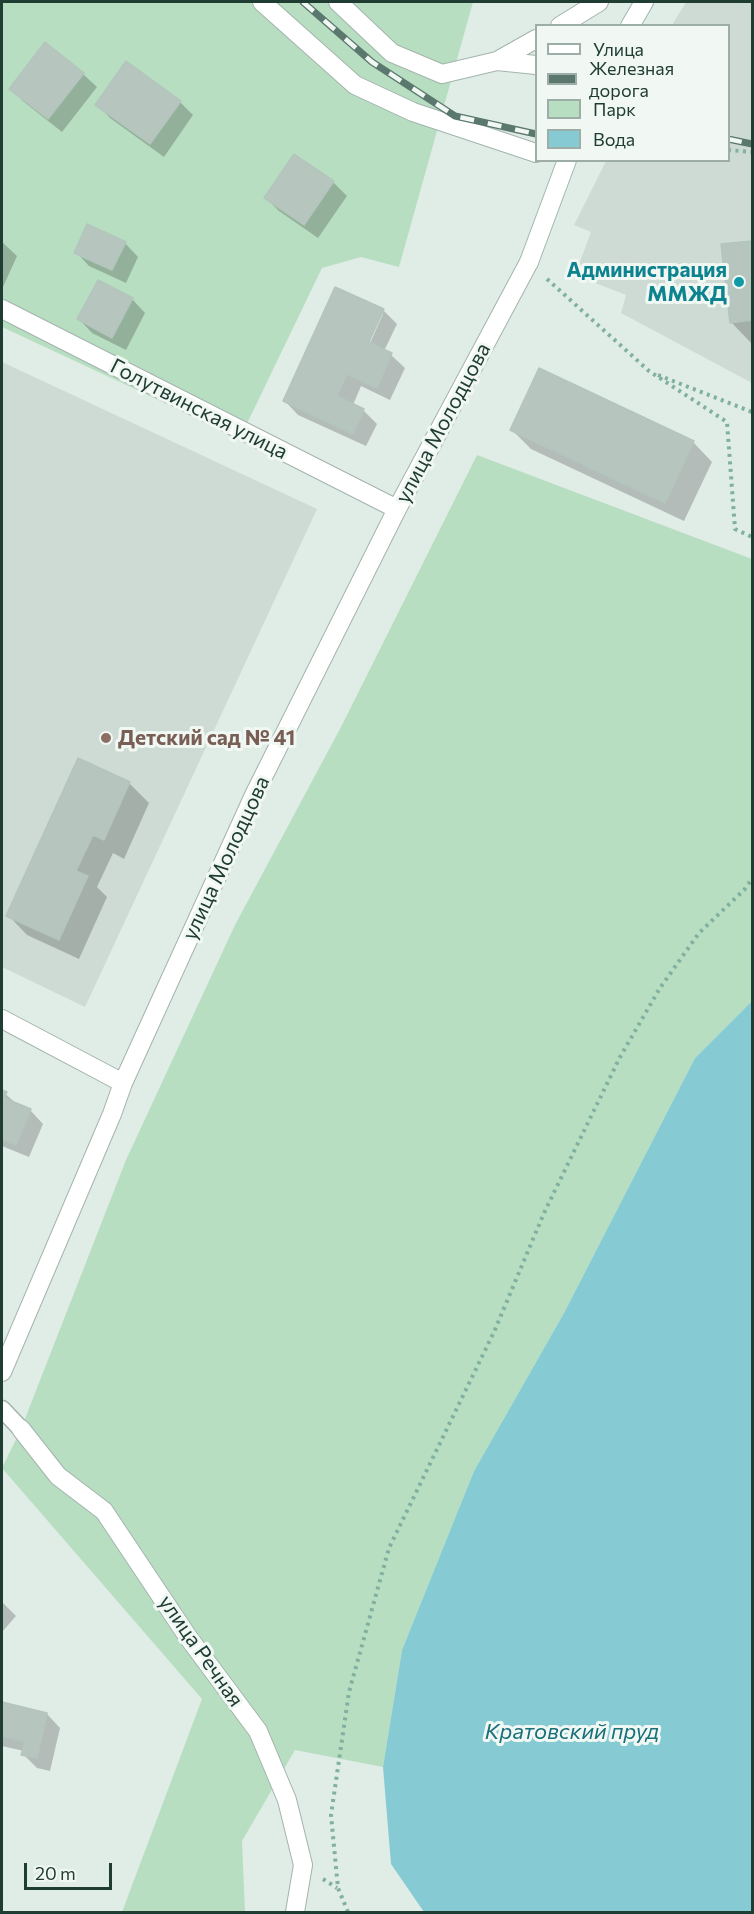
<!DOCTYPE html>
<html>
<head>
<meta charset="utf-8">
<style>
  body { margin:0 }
  #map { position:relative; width:754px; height:1914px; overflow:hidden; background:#e0ece6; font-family:Commissioner,sans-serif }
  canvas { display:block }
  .frame { position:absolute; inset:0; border:3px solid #203d34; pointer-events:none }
  .legend { position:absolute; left:535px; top:24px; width:195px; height:138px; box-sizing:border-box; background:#f1f8f4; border:2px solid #9dada7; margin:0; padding:8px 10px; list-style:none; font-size:18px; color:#203d34 }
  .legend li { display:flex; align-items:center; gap:12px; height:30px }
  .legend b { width:30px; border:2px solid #9dada7 }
  .scale { position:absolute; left:24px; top:1863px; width:88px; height:27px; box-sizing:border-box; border:3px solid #203d34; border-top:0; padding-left:8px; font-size:18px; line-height:21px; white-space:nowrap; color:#203d34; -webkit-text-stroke:4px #f1f8f4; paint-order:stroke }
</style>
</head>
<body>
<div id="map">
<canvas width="754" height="1914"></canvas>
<div class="frame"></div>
<ul class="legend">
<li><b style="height:8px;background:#fff"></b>Улица</li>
<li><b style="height:8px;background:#5b786f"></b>Железная дорога</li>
<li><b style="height:16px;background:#b8dec1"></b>Парк</li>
<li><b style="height:16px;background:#86cbd3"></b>Вода</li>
</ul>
<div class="scale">20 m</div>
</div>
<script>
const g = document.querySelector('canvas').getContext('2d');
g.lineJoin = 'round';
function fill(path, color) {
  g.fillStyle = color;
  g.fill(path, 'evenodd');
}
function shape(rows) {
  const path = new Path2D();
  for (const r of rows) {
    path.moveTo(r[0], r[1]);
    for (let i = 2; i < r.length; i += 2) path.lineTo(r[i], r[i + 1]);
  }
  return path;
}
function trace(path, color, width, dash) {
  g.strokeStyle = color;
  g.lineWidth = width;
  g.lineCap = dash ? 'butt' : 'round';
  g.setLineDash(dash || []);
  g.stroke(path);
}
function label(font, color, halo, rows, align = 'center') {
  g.font = font + ' Commissioner,sans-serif';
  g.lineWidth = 6;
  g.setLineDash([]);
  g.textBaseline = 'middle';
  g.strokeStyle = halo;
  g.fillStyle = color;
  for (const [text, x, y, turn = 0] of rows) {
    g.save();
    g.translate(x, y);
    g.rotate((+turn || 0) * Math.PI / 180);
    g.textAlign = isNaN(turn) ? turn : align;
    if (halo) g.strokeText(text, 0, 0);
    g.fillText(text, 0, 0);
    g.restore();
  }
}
fill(shape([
  [686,2,752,2,752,383,621,313,626,295,575,275,591,232,574,225,606,161,728,160,728,26,672,25],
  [2,362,317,509,85,1007,2,967]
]), '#cedbd5');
fill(shape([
  [2,2,473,2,399,267,361,257,322,268,240,438,2,327],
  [477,455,752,559,752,1001,695,1058,564,1313,474,1471,402,1650,383,1767,295,1750,242,1841,245,1912,122,1912,202,1699,2,1468,21,1429,126,1160,235,925,341,727]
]), '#b8dec1');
fill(shape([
  [752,1001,752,1912,424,1912,391,1864,383,1767,402,1650,474,1471,564,1313,695,1058]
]), '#86cbd3');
fill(shape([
  [45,44,83,74,97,87,62,132,24,102,11,89],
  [180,102,193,115,164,157,110,118,97,104],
  [295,156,333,182,347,196,318,238,279,211,266,198],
  [2,242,17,256,3,287,2,286],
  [752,242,752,344,731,322,722,246],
  [125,243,138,257,126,283,89,266,76,252],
  [132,299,145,313,126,350,92,333,79,319],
  [383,310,397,324,384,351,391,355,405,368,390,400,361,386,353,405,363,410,377,424,366,446,298,415,285,401],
  [380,314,383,314,367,350,364,349],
  [512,430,693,442,712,462,684,521,531,449],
  [129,783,149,803,124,859,113,853,97,887,107,897,79,959,27,935,8,915],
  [2,1091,18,1105,30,1110,43,1124,29,1157,2,1146],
  [2,1602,16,1616,2,1632],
  [2,1699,4,1704,47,1714,60,1728,50,1771,37,1768,23,1754,24,1751,2,1746]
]), '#0003');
const building = shape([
  [45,42,84,73,48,119,9,89,45,42],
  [126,61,181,101,150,144,95,105,126,61],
  [294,154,334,181,304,225,264,198,294,154],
  [87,224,126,242,112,270,74,253,87,224],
  [752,241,752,320,730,323,721,244,752,241],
  [98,280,133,298,112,338,77,319,98,280],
  [335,287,384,309,369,342,392,353,377,388,347,374,337,396,364,409,353,434,283,401,335,287],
  [539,368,694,441,665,503,510,430,539,368],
  [78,758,130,782,104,840,93,835,76,871,88,876,59,940,6,916,78,758],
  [2,1090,7,1092,4,1098,31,1109,16,1145,2,1139,2,1090],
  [2,1702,47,1713,37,1758,21,1755,25,1742,2,1736,2,1702]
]);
fill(building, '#b6c6bf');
trace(building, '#b3c5bd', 1.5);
const lane = shape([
  [2,1409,21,1429]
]);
const street = shape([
  [262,2,355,85,413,112,536,153],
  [338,2,392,53,442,74,497,61,536,39],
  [560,26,599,2],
  [497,61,536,65],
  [2,309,397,509],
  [2,1019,123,1083],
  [2,1372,112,1114,123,1083,255,793,397,509,529,262],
  [21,1429,58,1476,104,1511,188,1637,258,1731,287,1800,303,1865,295,1912]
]);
const secondary = shape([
  [630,26,644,2],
  [529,262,567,160]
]);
trace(lane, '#a3b4ad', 19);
trace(street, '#a3b4ad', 20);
trace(secondary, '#9eb8ae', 20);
trace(shape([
  [728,150,752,152],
  [547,279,649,371,727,422,735,529,752,537],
  [658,375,752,412],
  [323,1879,337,1888],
  [348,1912,338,1888,331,1815,349,1692,389,1548,494,1332,544,1213,620,1057,660,988,699,933,744,890,752,879]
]), '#80b09f', 4, [3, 4.5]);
trace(lane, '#fff', 16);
trace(street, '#fff', 18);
trace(secondary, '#fff', 18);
const rail = shape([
  [303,2,372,62,455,116,536,134],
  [728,139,752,144]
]);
trace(rail, '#5b786f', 7);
trace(rail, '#f1f8f4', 4.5, [14]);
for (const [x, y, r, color] of [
  [739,282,6,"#0f9aa8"],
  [106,738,6,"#8d6e63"]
]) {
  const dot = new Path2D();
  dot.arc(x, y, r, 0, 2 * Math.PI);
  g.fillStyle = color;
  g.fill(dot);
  trace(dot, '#f1f8f4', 2);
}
label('bold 21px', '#0d838f', '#f1f8f4', [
  ["Администрация",727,270],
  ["ММЖД",727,294]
], 'right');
label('21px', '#203d34', '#f1f8f4', [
  ["Голутвинская улица",199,409,27],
  ["улица Молодцова",443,423,-62],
  ["улица Молодцова",226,858,-65],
  ["улица Речная",201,1651,55]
]);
label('bold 21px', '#785e54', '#f1f8f4', [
  ["Детский сад № 41",118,738]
], 'left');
label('italic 22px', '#196f7a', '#f1f8f4', [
  ["Кратовский пруд",572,1732]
]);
</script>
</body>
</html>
